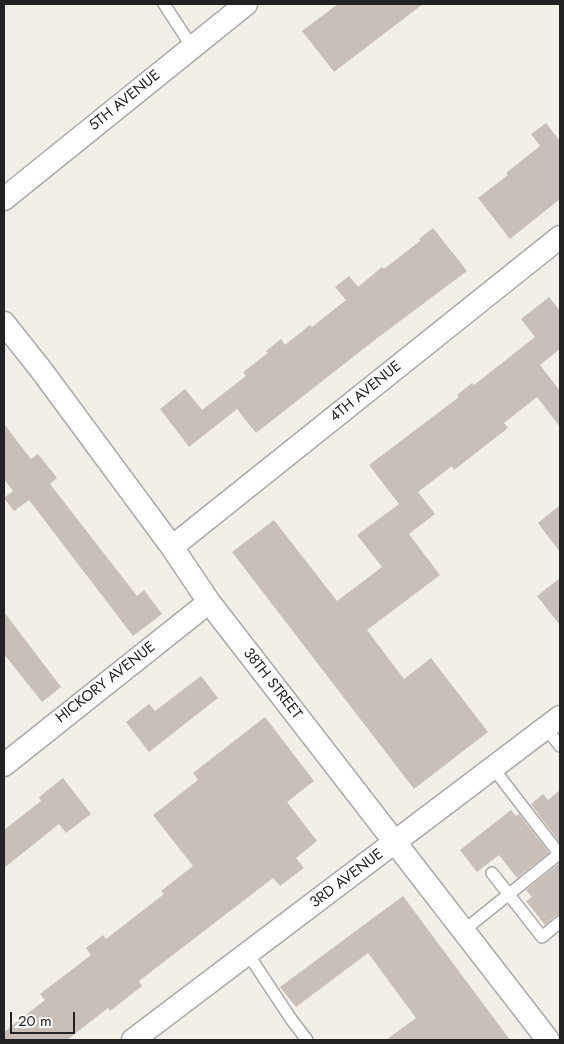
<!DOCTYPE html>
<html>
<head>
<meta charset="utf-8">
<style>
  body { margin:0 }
  #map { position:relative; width:564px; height:1044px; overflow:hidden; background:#f2efe9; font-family:Jost,sans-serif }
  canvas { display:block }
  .frame { position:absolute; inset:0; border:5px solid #222; pointer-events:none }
  .scale { position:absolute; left:10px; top:1012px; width:65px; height:22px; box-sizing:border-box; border:2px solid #222; border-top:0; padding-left:6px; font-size:15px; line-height:18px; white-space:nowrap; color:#222; -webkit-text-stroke:4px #fff; paint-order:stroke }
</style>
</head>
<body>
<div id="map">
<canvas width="564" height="1044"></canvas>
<div class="frame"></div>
<div class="scale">20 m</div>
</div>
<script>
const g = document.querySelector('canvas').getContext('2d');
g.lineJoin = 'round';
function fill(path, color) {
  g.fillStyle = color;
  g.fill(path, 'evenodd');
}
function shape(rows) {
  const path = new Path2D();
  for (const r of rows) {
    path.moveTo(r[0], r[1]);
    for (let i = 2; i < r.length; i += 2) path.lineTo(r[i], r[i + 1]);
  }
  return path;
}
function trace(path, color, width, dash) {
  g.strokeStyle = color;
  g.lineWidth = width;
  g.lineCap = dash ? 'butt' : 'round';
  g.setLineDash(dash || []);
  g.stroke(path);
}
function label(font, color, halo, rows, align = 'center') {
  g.font = font + ' Jost,sans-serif';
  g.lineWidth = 4;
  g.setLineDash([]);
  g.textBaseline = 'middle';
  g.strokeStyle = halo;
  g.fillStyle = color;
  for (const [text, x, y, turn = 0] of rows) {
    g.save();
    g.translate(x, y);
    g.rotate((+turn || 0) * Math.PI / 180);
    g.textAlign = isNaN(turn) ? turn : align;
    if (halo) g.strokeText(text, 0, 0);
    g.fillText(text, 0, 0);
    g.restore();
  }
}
fill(shape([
  [338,4,423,4,334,72,302,31],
  [546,123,560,141,560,199,510,239,478,198,508,175,506,173,540,146,531,134],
  [433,228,467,271,376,339,256,433,237,409,189,447,160,409,185,389,202,410,246,376,243,372,268,353,266,351,281,339,285,345,310,325,312,327,346,300,335,287,349,276,358,287,382,267,384,269,420,241,419,239],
  [549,297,560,311,560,349,540,365,560,391,560,427,537,397,504,423,508,428,454,470,452,466,418,492,435,514,409,534,440,575,367,630,404,679,431,658,488,732,414,789,232,552,274,520,337,601,382,567,357,535,399,504,369,465,459,397,457,395,472,383,474,385,535,337,521,319],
  [4,424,31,459,38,454,57,478,50,484,137,596,144,590,162,614,133,636,29,500,14,511,4,498,13,491,4,479],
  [560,505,560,552,538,523],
  [560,578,560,625,537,596],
  [4,612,61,687,42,702,4,654],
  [201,676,218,698,149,752,126,722,149,704,155,711],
  [265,717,314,781,287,802,317,841,296,858,304,868,280,886,273,878,139,981,142,986,110,1011,108,1008,67,1040,4,1040,4,1032,45,1000,40,994,91,955,86,948,103,935,106,939,164,894,161,891,193,866,153,815,198,780,193,773],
  [63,778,91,814,66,833,59,824,4,868,4,830,41,801,39,797],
  [560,790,560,843,531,804,543,794,548,800],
  [511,810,516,816,519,814,549,853,517,878,499,855,477,872,460,850],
  [560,863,560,915,555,916,545,925,526,901,532,897,526,890],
  [403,896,510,1040,386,1040,416,1018,368,953,296,1007,280,987]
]), '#c7bfb8');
const lane = shape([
  [164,4,192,47],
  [546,728,560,746],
  [493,768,560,855],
  [492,873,542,937,560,922],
  [463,931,559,854],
  [248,954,291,1019,307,1040]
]);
const street = shape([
  [4,199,246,4],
  [4,323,42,371,172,547,209,602,548,1040],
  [172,547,560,237],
  [4,765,209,602],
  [133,1040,560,717]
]);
trace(lane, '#a9a9a9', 14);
trace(street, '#a9a9a9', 25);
trace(lane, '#fff', 11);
trace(street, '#fff', 22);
label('15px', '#222', '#fff', [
  ["5TH AVENUE",125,101,-39],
  ["4TH AVENUE",366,392,-39],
  ["HICKORY AVENUE",106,683,-38],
  ["38TH STREET",272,684,52],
  ["3RD AVENUE",347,879,-37]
]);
</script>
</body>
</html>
